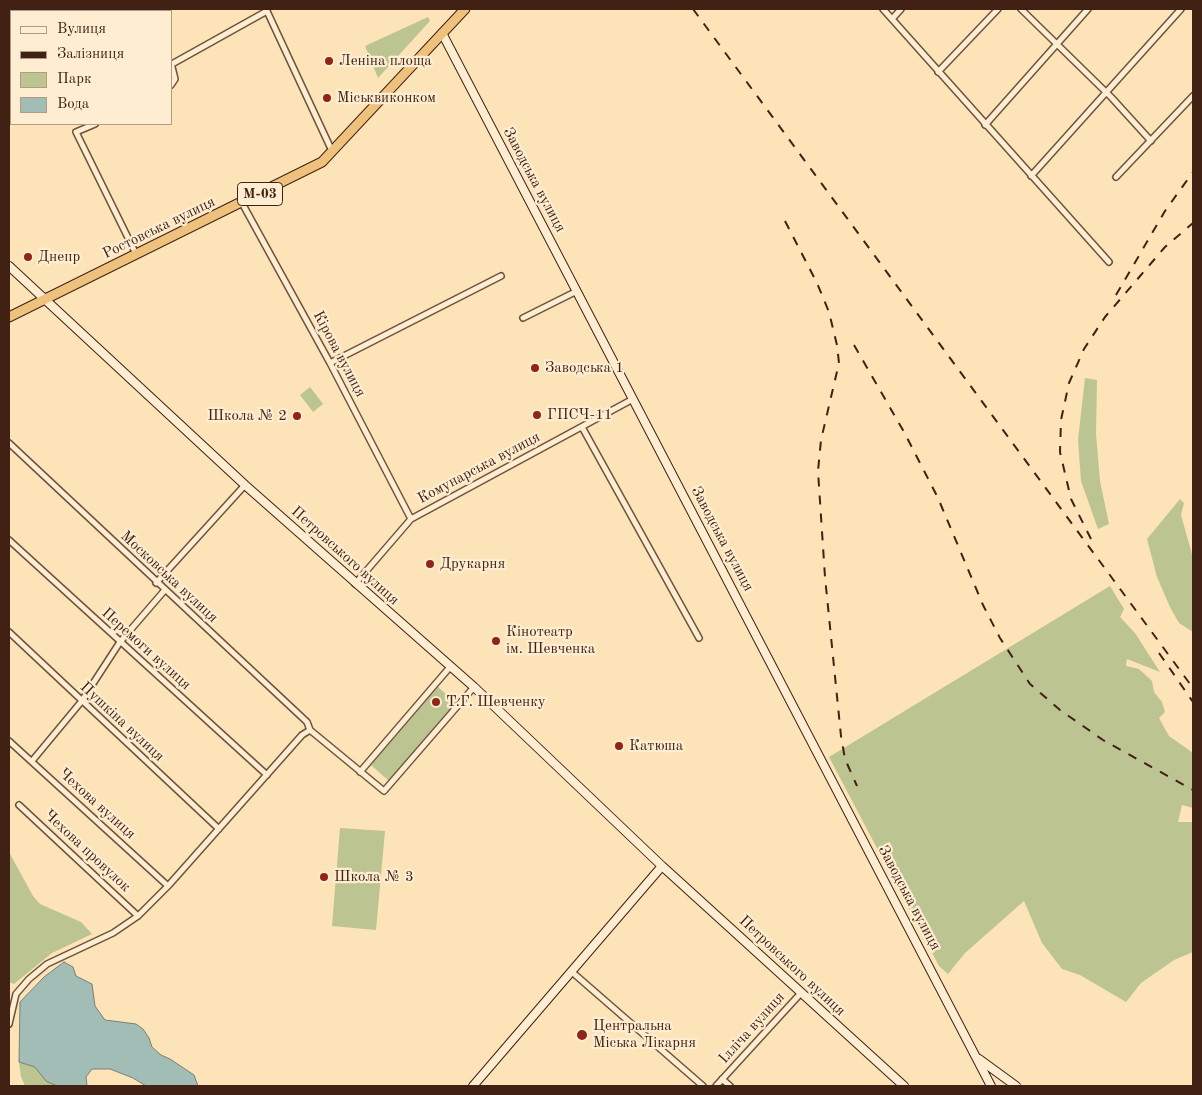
<!DOCTYPE html>
<html>
<head>
<meta charset="utf-8">
<style>
  body { margin:0 }
  #map { position:relative; width:1202px; height:1095px; overflow:hidden; background:#fde3b8; font-family:"Old Standard TT",serif }
  canvas { display:block }
  .frame { position:absolute; inset:0; border:10px solid #402114; pointer-events:none }
  .legend { position:absolute; left:10px; top:10px; width:162px; height:115px; box-sizing:border-box; background:#feedd1; border:1px solid #b29b85; margin:0; padding:6px 9px; list-style:none; font-size:15px; color:#402114 }
  .legend li { display:flex; align-items:center; gap:10px; height:25px }
  .legend b { width:25px; border:1px solid #b29b85 }
</style>
</head>
<body>
<div id="map">
<canvas width="1202" height="1095"></canvas>
<div class="frame"></div>
<ul class="legend">
<li><b style="height:6px;background:#feedd1"></b>Вулиця</li>
<li><b style="height:6px;background:#402114"></b>Залізниця</li>
<li><b style="height:14px;background:#bcc492"></b>Парк</li>
<li><b style="height:14px;background:#a1bdb6"></b>Вода</li>
</ul>
</div>
<script>
const g = document.querySelector('canvas').getContext('2d');
g.lineJoin = 'round';
function fill(path, color) {
  g.fillStyle = color;
  g.fill(path, 'evenodd');
}
function shape(rows) {
  const path = new Path2D();
  for (const r of rows) {
    path.moveTo(r[0], r[1]);
    for (let i = 2; i < r.length; i += 2) path.lineTo(r[i], r[i + 1]);
  }
  return path;
}
function trace(path, color, width, dash) {
  g.strokeStyle = color;
  g.lineWidth = width;
  g.lineCap = dash ? 'butt' : 'round';
  g.setLineDash(dash || []);
  g.stroke(path);
}
function label(font, color, halo, rows, align = 'center') {
  g.font = font + ' "Old Standard TT",serif';
  g.lineWidth = 4.5;
  g.setLineDash([]);
  g.textBaseline = 'middle';
  g.strokeStyle = halo;
  g.fillStyle = color;
  for (const [text, x, y, turn = 0] of rows) {
    g.save();
    g.translate(x, y);
    g.rotate((+turn || 0) * Math.PI / 180);
    g.textAlign = isNaN(turn) ? turn : align;
    if (halo) g.strokeText(text, 0, 0);
    g.fillText(text, 0, 0);
    g.restore();
  }
}
fill(shape([
  [428,17,430,21,378,78,365,46],
  [1085,378,1097,380,1096,434,1100,481,1109,524,1098,529,1081,481,1078,440],
  [310,387,323,404,313,412,300,395],
  [1180,499,1184,503,1181,515,1193,558,1193,632,1179,623,1170,607,1157,577,1147,539],
  [1110,586,1124,609,1120,617,1135,633,1160,672,1127,659,1126,666,1139,669,1152,681,1154,692,1162,702,1165,712,1159,718,1169,736,1193,753,1193,808,1182,805,1178,822,1193,822,1193,952,1174,960,1141,983,1126,1002,1080,975,1062,969,1042,943,1024,901,965,953,948,974,939,966,829,757],
  [438,687,456,703,389,781,371,765],
  [340,828,385,831,376,930,332,926],
  [9,852,33,896,40,904,81,922,92,934,52,953,14,984,9,982],
  [19,1062,35,1067,46,1081,57,1086,25,1086,21,1077]
]), '#bcc492');
const water = shape([
  [64,962,73,967,76,976,92,984,95,1006,105,1020,136,1024,143,1029,149,1038,152,1047,161,1055,170,1059,194,1075,198,1086,146,1086,133,1078,110,1069,92,1069,86,1077,87,1086,57,1086,46,1081,35,1067,19,1062,20,1002,44,977,64,962]
]);
fill(water, '#a1bdb6');
trace(water, '#7a7f75', 1);
const street = shape([
  [149,9,150,11],
  [266,9,332,151],
  [883,9,1109,262],
  [1021,9,1111,97,1151,141],
  [22,11,24,9],
  [892,19,901,9],
  [9,29,11,26],
  [172,64,267,11],
  [938,72,998,9],
  [171,85,175,79,171,63],
  [95,124,76,132,136,254],
  [985,125,1088,9],
  [1031,176,1181,9],
  [1116,177,1193,96],
  [242,203,330,363,411,519],
  [523,318,577,291],
  [330,363,501,276],
  [582,427,699,638],
  [9,443,307,722,310,730],
  [9,540,267,775],
  [156,583,245,485],
  [355,584,411,519,633,399],
  [9,632,219,829],
  [9,741,168,886],
  [32,761,81,702,120,642,164,591],
  [360,772,450,667],
  [19,805,138,916],
  [572,972,703,1086],
  [9,1024,16,994,29,979,47,964,113,933,138,916,168,886,302,735,310,730,384,791,474,687],
  [722,1079,730,1086],
  [716,1086,801,993]
]);
const secondary = shape([
  [442,33,991,1086],
  [9,266,245,485,474,687,662,866,904,1086],
  [979,1059,1016,1086],
  [473,1086,662,866]
]);
const highway = shape([
  [9,317,322,162,465,9]
]);
trace(street, '#6f523d', 8);
trace(secondary, '#402114', 10);
trace(highway, '#402114', 11);
trace(street, '#feedd1', 5);
trace(secondary, '#feedd1', 8);
trace(highway, '#eec27c', 9);
trace(shape([
  [693,9,1193,688],
  [785,221,817,283,829,312,837,345,839,363,821,440,818,471,825,577,841,736,845,759,857,786],
  [1116,295,1165,211,1193,172],
  [854,345,904,432,938,498,983,605,1000,638,1030,684,1060,710,1103,740,1193,790],
  [1091,539,1071,499,1060,452,1061,420,1069,383,1084,349,1105,317,1165,247,1193,223],
  [1159,653,1193,702]
]), '#402114', 2, [9, 9]);
for (const [x, y, r, color] of [
  [329,61,5,"#8f2418"],
  [327,98,5,"#8f2418"],
  [28,257,5,"#8f2418"],
  [535,368,5,"#8f2418"],
  [537,415,5,"#8f2418"],
  [297,416,5,"#8f2418"],
  [430,564,5,"#8f2418"],
  [496,641,5,"#8f2418"],
  [436,702,5,"#8f2418"],
  [619,746,5,"#8f2418"],
  [324,877,5,"#8f2418"],
  [582,1035,6,"#8f2418"]
]) {
  const dot = new Path2D();
  dot.arc(x, y, r, 0, 2 * Math.PI);
  g.fillStyle = color;
  g.fill(dot);
  trace(dot, '#feedd1', 2);
}
for (const [x, y, w] of [
  [260,194,45]
]) {
  const box = new Path2D();
  box.roundRect(x - w / 2, y - 11.5, w, 23, 4);
  g.fillStyle = '#feedd1';
  g.fill(box);
  trace(box, '#402114', 1);
}
label('bold 14px', '#402114', null, [
  ["М-03",260,194]
]);
label('15px', '#402114', '#feedd1', [
  ["Леніна площа",339,61],
  ["Міськвиконком",337,98],
  ["Днепр",38,257],
  ["Заводська 1",545,368],
  ["ГПСЧ-11",547,415],
  ["Школа № 2",287,416,"right"],
  ["Друкарня",440,564],
  ["Кінотеатр",506,632],
  ["ім. Шевченка",506,649],
  ["Т.Г. Шевченку",446,702],
  ["Катюша",629,746],
  ["Школа № 3",334,877],
  ["Центральна",593,1026],
  ["Міська Лікарня",593,1043]
], 'left');
label('15px', '#402114', '#feedd1', [
  ["Заводська вулиця",534,180,62],
  ["Ростовська вулиця",159,228,-26],
  ["Кірова вулиця",339,354,62],
  ["Комунарська вулиця",479,468,-28],
  ["Заводська вулиця",722,539,62],
  ["Петровського вулиця",345,556,42],
  ["Московська вулиця",169,577,43],
  ["Перемоги вулиця",146,649,42],
  ["Пушкіна вулиця",122,722,43],
  ["Чехова вулиця",97,804,42],
  ["Чехова провулок",87,851,43],
  ["Заводська вулиця",909,898,62],
  ["Петровського вулиця",792,966,43],
  ["Ілліча вулиця",752,1028,-48]
]);
</script>
</body>
</html>
